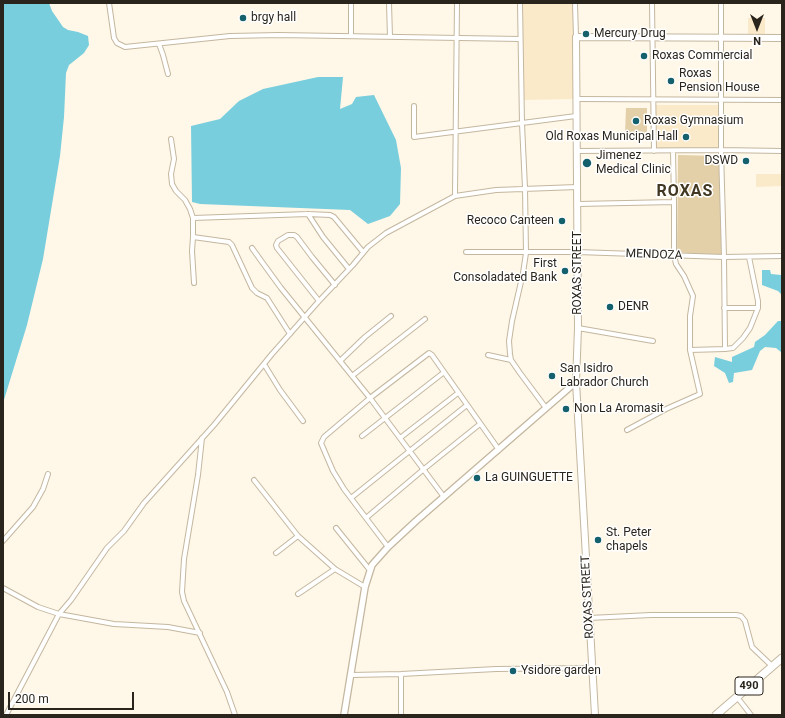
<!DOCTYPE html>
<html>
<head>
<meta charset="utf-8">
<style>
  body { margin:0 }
  #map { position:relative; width:785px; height:718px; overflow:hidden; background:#fff7e8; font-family:Roboto,sans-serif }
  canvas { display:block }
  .frame { position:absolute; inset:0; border:4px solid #2a251c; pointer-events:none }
  .north { position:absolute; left:737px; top:8px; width:40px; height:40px; -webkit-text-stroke:3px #fff; paint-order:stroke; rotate:180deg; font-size:11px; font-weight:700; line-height:16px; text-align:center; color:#2a251c }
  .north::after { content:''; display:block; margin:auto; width:14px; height:18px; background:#2a251c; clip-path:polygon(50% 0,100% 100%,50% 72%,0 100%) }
  .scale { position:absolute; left:8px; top:692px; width:126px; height:18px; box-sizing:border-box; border:2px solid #2a251c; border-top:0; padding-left:5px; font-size:12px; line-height:14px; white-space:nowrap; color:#2a251c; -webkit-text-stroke:3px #fff; paint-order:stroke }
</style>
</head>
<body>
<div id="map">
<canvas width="785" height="718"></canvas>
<div class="frame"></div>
<div class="north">N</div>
<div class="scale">200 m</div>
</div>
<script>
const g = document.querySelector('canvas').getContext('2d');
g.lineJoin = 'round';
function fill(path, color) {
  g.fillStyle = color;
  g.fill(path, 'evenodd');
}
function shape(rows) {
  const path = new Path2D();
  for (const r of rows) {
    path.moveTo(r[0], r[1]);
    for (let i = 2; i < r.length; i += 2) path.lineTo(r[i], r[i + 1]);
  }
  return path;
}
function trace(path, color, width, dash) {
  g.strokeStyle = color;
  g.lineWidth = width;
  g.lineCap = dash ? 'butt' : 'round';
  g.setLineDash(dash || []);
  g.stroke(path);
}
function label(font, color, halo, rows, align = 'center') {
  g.font = font + ' Roboto,sans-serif';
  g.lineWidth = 3;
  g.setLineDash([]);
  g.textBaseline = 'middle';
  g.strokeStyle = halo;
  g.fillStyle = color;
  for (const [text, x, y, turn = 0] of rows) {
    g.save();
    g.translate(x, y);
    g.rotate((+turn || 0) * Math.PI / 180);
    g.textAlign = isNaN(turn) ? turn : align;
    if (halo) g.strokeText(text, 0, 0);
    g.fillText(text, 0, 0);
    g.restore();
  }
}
fill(shape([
  [522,3,573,3,573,99,524,100],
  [748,18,765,18,765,36,748,35],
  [656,105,720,105,720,150,656,151],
  [756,174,781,174,781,186,756,187]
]), '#fbeaca');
fill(shape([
  [626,108,647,108,647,135,625,134],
  [678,155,721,156,721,256,677,252]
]), '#e3d0a9');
fill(shape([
  [3,3,49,3,52,11,63,27,68,30,78,32,88,36,89,45,84,53,69,65,66,73,64,117,60,156,43,259,27,325,3,403],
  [318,77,343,77,340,109,352,104,356,97,374,95,396,140,401,168,400,204,390,216,368,224,350,210,200,204,192,202,191,126,220,119,239,101,263,89],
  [762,270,770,270,771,274,781,275,782,270,782,295,778,291,762,285],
  [778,321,782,321,782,365,781,352,776,348,765,347,760,351,752,370,734,373,733,382,729,383,725,373,714,366,715,357,732,362,732,357,754,347,755,342,765,335]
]), '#78cedd');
const minor = shape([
  [109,3,114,38,117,43,125,47,230,36,279,35,520,39],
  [351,3,351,36],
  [389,3,390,37],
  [520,3,522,124,525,188,526,253,523,273,512,321,509,341,510,354,511,360,520,373,546,408],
  [575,3,576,37],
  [652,3,654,151],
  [721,3,721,150,724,257,725,349],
  [159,44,163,55,168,74],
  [576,99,782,100],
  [414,106,414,137,576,116],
  [171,139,174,159,171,174,172,184,176,191,185,200,190,209,193,218],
  [577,151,721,150,782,151],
  [455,196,457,3],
  [578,204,674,202,673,151],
  [308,214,323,237,349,269],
  [193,237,192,251,194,283],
  [252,248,262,262,281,288,370,398,444,497],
  [466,252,577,252,724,257,782,256],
  [319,301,277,248,276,245,278,241,288,235,294,235,297,237,312,257,335,285],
  [724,308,758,308],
  [578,328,653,341],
  [290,334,267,298,257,293,252,288,232,245,229,242,193,237,193,218,308,214,330,215,334,217,363,252],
  [690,350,725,349,733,348,743,338,750,328,758,308,758,301,749,257],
  [488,355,511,360],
  [340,361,365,337,391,316],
  [264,364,280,390,303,421],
  [352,376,425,319],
  [627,430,666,409,700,394,690,350,690,316,693,296,684,276,676,264,674,255,674,202],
  [362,436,443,373],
  [202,438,198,475,184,559,182,592,184,601,227,692,235,715],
  [400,438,458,393],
  [254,480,298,536,335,569,365,587],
  [351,498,467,405],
  [366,518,424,469,480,424],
  [336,528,369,569],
  [3,541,33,507,43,489,48,474],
  [388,547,344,489,333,471,321,443,324,437,370,398,429,353,432,355,499,450],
  [276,553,298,536],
  [3,588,38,607,59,614,114,624,168,627,200,633],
  [298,594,335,569],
  [589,618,651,615,736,615,741,616,745,621,752,647,772,666],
  [351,675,401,674,496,669,592,668],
  [737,697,751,715],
  [6,715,59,614,71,600,107,548,124,531,144,503,214,425,272,354,319,301,353,265,368,247,386,233,455,196,496,190,577,187],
  [401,715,401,674]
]);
const tertiary = shape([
  [344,715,365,587,372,565,388,547,416,521,576,382]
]);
const secondary = shape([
  [595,715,576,382,578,328,576,37,782,38]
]);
const primary = shape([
  [716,715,782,658]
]);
trace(minor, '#c4b79f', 6);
trace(tertiary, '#c4b79f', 8);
trace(secondary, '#c4b79f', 8);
trace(primary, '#c4b79f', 9);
trace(minor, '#fff', 4);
trace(tertiary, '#fff', 5.5);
trace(secondary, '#fff', 6);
trace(primary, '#fff', 7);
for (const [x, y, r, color] of [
  [243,18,4,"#14616d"],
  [586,34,4,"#14616d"],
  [644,56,4,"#14616d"],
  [671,81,4,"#14616d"],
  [636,121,4,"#14616d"],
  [686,137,4,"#14616d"],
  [746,161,4,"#14616d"],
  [587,163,5,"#14616d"],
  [562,221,4,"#14616d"],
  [565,271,4,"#14616d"],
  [610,307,4,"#14616d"],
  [552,376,4,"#14616d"],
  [566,409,4,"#14616d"],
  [477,478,4,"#14616d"],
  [598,540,4,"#14616d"],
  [513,671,4,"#14616d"]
]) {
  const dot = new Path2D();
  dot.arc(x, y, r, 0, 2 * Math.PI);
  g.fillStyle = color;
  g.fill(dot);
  trace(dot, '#fff', 1.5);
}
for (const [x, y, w] of [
  [749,686,28]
]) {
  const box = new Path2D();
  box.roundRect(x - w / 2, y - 9, w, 18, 3);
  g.fillStyle = '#fff';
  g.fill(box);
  trace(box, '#2a251c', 1);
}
label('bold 11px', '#2a251c', null, [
  ["490",749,686]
]);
label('12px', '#2a251c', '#fff', [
  ["brgy hall",251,18],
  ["Mercury Drug",594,34],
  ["Roxas Commercial",652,56],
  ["Roxas",679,74],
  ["Pension House",679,88],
  ["Roxas Gymnasium",644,121],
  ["Old Roxas Municipal Hall",678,137,"right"],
  ["Jimenez",596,156],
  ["Medical Clinic",596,170],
  ["DSWD",738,161,"right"],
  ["Recoco Canteen",554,221,"right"],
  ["First",557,264,"right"],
  ["Consoladated Bank",557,278,"right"],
  ["DENR",618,307],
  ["San Isidro",560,369],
  ["Labrador Church",560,383],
  ["Non La Aromasit",574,409],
  ["La GUINGUETTE",485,478],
  ["St. Peter",606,533],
  ["chapels",606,547],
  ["Ysidore garden",521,671]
], 'left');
label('12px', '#2a251c', '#fff', [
  ["MENDOZA",654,255,2],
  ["ROXAS STREET",578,273,-90],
  ["ROXAS STREET",588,597,-93]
]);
g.letterSpacing = '1px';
label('bold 16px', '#413722', '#fff', [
  ["ROXAS",685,192]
]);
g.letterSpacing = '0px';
</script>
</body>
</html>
